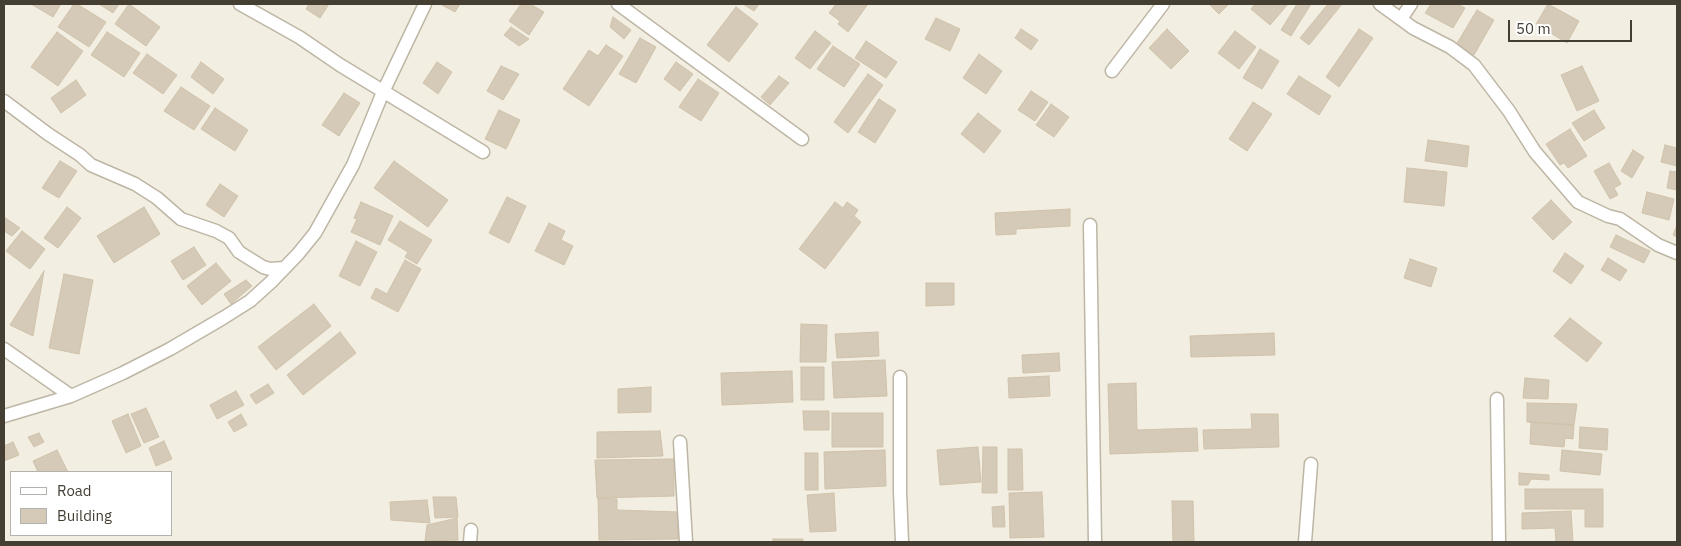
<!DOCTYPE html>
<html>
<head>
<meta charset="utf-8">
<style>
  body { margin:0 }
  #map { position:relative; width:1681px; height:546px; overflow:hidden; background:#f2eee2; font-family:"IBM Plex Sans",sans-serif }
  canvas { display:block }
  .frame { position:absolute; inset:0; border:5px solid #443e33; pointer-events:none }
  .legend { position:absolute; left:10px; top:471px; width:162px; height:65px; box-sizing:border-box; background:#fff; border:1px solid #b4b2ad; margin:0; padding:6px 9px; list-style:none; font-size:15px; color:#443e33 }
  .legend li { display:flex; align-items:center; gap:10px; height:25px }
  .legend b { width:25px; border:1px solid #b4b2ad }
  .scale { position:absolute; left:1508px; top:20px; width:124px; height:22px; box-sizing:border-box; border:2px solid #443e33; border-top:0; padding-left:6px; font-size:15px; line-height:18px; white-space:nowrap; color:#443e33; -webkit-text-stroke:4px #fff; paint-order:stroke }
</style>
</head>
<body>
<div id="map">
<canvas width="1681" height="546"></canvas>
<div class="frame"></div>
<ul class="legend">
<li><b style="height:6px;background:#fff"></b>Road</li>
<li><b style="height:14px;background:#d4cab7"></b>Building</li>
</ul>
<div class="scale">50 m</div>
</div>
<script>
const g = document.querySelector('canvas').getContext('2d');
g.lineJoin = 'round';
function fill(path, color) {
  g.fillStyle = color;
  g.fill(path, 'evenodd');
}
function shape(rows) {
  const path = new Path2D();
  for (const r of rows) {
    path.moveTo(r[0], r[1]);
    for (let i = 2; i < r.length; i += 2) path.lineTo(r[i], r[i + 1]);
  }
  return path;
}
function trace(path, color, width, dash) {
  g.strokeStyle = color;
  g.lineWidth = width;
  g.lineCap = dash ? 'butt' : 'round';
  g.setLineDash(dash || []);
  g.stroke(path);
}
const building = shape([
  [31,4,61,4,53,17,31,4],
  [74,4,77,4,106,22,89,47,58,27,74,4],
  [99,4,119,4,113,13,99,4],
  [129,4,160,27,146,46,115,24,129,4],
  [309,4,329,4,320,18,306,9,309,4],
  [440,4,460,4,455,12,440,4],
  [521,4,530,4,544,12,529,35,509,21,521,4],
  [743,4,759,4,754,11,743,4],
  [836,4,868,4,848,32,838,24,840,21,829,13,836,4],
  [1209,4,1229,4,1219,14,1209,4],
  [1255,4,1288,4,1270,25,1251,9,1255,4],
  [1297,4,1311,4,1291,36,1281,30,1297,4],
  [1328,4,1342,4,1309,45,1300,38,1328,4],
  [1431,4,1457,4,1465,8,1453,28,1425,13,1431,4],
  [1548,4,1579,21,1567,43,1536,24,1548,4],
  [736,7,758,24,729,62,707,45,736,7],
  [1477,10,1494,20,1474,55,1456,45,1477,10],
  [613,17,631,30,624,39,610,27,613,17],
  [936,18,960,29,950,51,925,39,936,18],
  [511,27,529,39,519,46,504,35,511,27],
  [1021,29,1038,40,1031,50,1015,38,1021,29],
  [1167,29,1189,51,1171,69,1149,48,1167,29],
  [1359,29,1373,38,1339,87,1326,77,1359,29],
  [815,31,831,43,810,69,795,58,815,31],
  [1235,31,1256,47,1239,69,1218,53,1235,31],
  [57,32,83,51,58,86,31,67,57,32],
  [107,32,140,53,124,77,91,55,107,32],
  [640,38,656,47,636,83,619,74,640,38],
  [866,41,897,62,886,78,855,58,866,41],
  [606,45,623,56,589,106,563,89,589,50,598,56,606,45],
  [833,46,860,64,844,87,817,69,833,46],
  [1260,49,1279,61,1262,89,1243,78,1260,49],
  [147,54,177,75,163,94,133,73,147,54],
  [979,54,1002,71,986,94,963,78,979,54],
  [201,62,224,79,213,94,191,77,201,62],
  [437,62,452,72,438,94,423,83,437,62],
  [676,62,693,74,680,91,664,79,676,62],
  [501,66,519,74,503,100,487,91,501,66],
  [1582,66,1599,101,1577,111,1561,75,1582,66],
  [868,74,883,85,848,133,834,122,868,74],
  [779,76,789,83,770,105,761,97,779,76],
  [1299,76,1331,96,1319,115,1287,94,1299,76],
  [698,79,719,93,701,121,679,107,698,79],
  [76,80,86,95,61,113,51,98,76,80],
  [181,87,210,106,194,130,164,111,181,87],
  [1031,91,1048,102,1035,121,1018,110,1031,91],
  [344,93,360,103,339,136,322,125,344,93],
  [879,99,896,110,875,143,858,132,879,99],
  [1253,102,1272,114,1247,151,1229,139,1253,102],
  [1051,104,1069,117,1054,137,1036,125,1051,104],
  [215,108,248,130,235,151,201,129,215,108],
  [499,110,520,120,506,149,485,139,499,110],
  [1594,110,1605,128,1584,141,1572,123,1594,110],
  [978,113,1001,131,984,153,961,134,978,113],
  [1570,129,1587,156,1568,168,1564,163,1560,165,1546,144,1570,129],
  [1428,140,1469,146,1467,167,1425,161,1428,140],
  [1665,145,1677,148,1677,166,1661,162,1665,145],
  [1633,150,1644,157,1632,178,1621,171,1633,150],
  [60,161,77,171,59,198,42,188,60,161],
  [394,161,448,200,428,227,374,188,394,161],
  [1609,163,1621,184,1614,188,1618,195,1610,199,1594,171,1609,163],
  [1407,168,1447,172,1444,206,1404,202,1407,168],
  [1670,171,1677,172,1677,190,1667,188,1670,171],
  [220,184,238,196,224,217,206,205,220,184],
  [1647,192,1674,199,1669,220,1642,213,1647,192],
  [507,197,526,206,509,243,489,233,507,197],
  [1551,200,1572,222,1553,240,1532,218,1551,200],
  [361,202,393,216,380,245,351,232,357,219,354,218,361,202],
  [835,202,843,208,847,202,858,210,854,216,861,222,825,269,799,249,835,202],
  [67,207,81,218,58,248,44,238,67,207],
  [144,207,160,234,114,263,97,236,144,207],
  [1070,209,1070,226,1016,229,1016,234,996,235,995,213,1070,209],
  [4,217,20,228,12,236,4,231,4,217],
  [400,221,432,240,417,264,405,257,408,252,388,240,400,221],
  [549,223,565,231,561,240,573,246,564,265,535,251,549,223],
  [1677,225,1677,237,1673,235,1677,225],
  [22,231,45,249,30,269,6,251,22,231],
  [1616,235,1650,251,1644,263,1610,247,1616,235],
  [356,241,377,252,360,286,339,276,356,241],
  [194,247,206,265,183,280,171,261,194,247],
  [1565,253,1584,266,1571,284,1553,271,1565,253],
  [1608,258,1627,270,1620,281,1601,270,1608,258],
  [1410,259,1437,268,1431,287,1404,278,1410,259],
  [405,260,421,269,398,312,371,298,376,288,387,294,405,260],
  [216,263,231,281,202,305,187,286,216,263],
  [44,271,33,336,10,325,44,271],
  [64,274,93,280,79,354,49,348,64,274],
  [246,280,252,286,231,304,224,294,246,280],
  [926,283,954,283,954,305,926,306,926,283],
  [314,304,331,326,276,370,258,347,314,304],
  [1570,318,1602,343,1587,362,1554,336,1570,318],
  [801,324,827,325,826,362,800,362,801,324],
  [340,332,356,353,303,395,287,375,340,332],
  [878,332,879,356,837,358,835,334,878,332],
  [1274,333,1275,355,1191,357,1190,336,1274,333],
  [1059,353,1060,371,1023,373,1022,355,1059,353],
  [885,360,887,396,834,398,832,362,885,360],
  [801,367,824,367,824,400,801,400,801,367],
  [792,371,793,402,722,405,721,373,792,371],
  [1049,376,1050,396,1009,398,1008,378,1049,376],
  [1525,378,1549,380,1548,399,1523,398,1525,378],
  [1136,383,1137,430,1197,428,1198,451,1110,454,1108,384,1136,383],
  [268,384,274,393,256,404,250,395,268,384],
  [651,387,651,412,618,413,618,389,651,387],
  [236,391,244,405,217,419,210,405,236,391],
  [1527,403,1577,404,1574,425,1527,422,1527,403],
  [146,408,159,437,144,443,131,414,146,408],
  [803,411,829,411,829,430,804,430,803,411],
  [832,413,883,413,883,447,832,447,832,413],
  [128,414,141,446,126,453,112,421,128,414],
  [241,414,247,425,234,432,228,422,241,414],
  [1251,414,1278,414,1279,447,1204,449,1203,430,1252,429,1251,414],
  [1531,422,1574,425,1573,439,1565,438,1564,447,1530,444,1531,422],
  [1580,427,1608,429,1607,450,1579,448,1580,427],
  [660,431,663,456,597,458,597,432,660,431],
  [39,433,44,442,34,447,28,437,39,433],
  [164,441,172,459,156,466,149,448,164,441],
  [13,442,19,455,4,461,4,446,13,442],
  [978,447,981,482,940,485,937,450,978,447],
  [983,447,997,447,997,493,982,493,983,447],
  [1008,449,1022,449,1023,490,1008,490,1008,449],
  [57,450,68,472,38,472,33,461,57,450],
  [885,450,886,486,825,489,824,452,885,450],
  [1562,450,1602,454,1600,475,1560,471,1562,450],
  [805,453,818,453,818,490,805,490,805,453],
  [674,459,674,496,597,498,595,460,674,459],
  [1519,473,1549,475,1549,480,1531,479,1528,485,1519,485,1519,473],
  [1525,489,1603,489,1603,527,1585,527,1585,509,1525,509,1525,489],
  [1042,492,1044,537,1010,538,1009,493,1042,492],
  [834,493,836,531,810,532,807,495,834,493],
  [433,497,456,497,458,517,435,518,433,497],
  [598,498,617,499,617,510,678,512,678,539,599,540,598,498],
  [427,500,430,523,391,520,390,502,427,500],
  [1172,501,1193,501,1194,541,1173,542,1172,501],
  [1004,506,1005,527,993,527,992,507,1004,506],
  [1571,511,1573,542,1556,542,1555,528,1522,529,1522,513,1571,511],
  [457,518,458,540,425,541,427,525,457,518],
  [773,539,803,539,803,542,773,542,773,539]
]);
fill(building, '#d4cab7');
trace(building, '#d0c2aa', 1);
const street = shape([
  [240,4,299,37,340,65,483,152],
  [618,4,802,139],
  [1380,4,1413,28,1450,47,1474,65,1509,111,1535,152,1578,202,1608,216,1620,219,1658,245,1677,253],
  [1401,19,1411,4],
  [1112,71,1163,4],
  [4,101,48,134,80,155,91,165,135,184,157,198,181,219,216,231,229,238,239,252,263,267,270,269,284,268],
  [1090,225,1095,542],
  [4,349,71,396],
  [900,377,900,492,902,542],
  [1497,399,1499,542],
  [4,416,71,396,123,373,170,349,223,318,250,301,271,282,298,254,315,233,353,165,383,92,425,4],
  [680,442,686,542],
  [470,542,471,530],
  [1305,542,1311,464]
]);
trace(street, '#beb6a5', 15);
trace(street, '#fff', 12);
</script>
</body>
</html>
